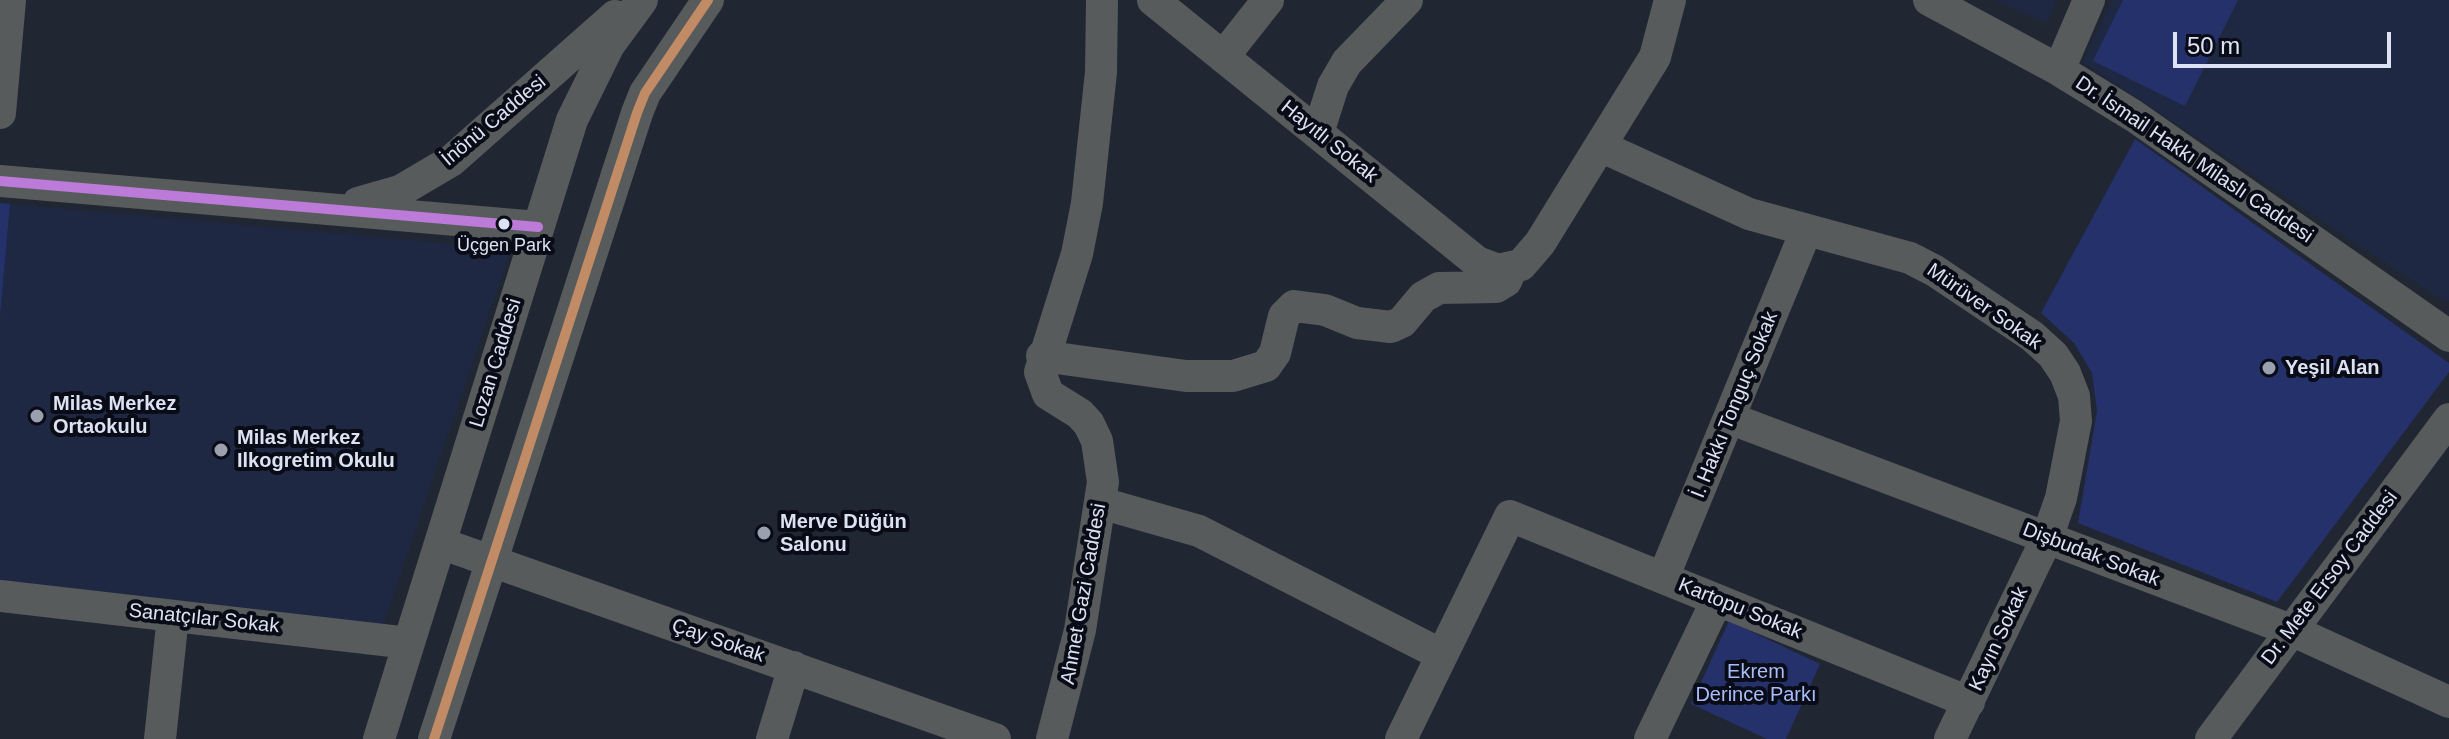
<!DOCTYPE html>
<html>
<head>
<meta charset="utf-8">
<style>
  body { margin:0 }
  #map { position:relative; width:2449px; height:739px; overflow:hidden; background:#212633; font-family:Helvetica,sans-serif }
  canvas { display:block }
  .scale { position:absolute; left:2173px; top:32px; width:218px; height:36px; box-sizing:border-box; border:4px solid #dce2f2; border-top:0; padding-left:10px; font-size:24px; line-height:28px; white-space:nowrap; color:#dce2f2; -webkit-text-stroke:6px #090c17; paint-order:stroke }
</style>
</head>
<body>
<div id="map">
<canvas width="2449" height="739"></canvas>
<div class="scale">50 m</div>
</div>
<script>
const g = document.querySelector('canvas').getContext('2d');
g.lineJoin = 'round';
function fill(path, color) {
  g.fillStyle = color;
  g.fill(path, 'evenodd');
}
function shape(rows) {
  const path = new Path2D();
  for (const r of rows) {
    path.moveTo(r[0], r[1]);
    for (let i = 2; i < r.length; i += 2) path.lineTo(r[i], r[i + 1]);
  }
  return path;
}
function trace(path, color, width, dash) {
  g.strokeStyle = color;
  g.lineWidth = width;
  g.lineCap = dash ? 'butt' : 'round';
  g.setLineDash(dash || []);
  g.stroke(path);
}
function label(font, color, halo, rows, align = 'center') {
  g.font = font + ' Helvetica,sans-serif';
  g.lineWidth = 8;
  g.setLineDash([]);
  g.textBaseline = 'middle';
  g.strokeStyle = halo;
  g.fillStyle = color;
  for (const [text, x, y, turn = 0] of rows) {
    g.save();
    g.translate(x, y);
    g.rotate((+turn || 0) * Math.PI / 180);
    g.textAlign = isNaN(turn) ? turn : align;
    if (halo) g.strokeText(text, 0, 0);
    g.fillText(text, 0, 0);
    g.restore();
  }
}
fill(shape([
  [1994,0,2057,0,2047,23],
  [2112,0,2449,0,2449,301,2442,300,2083,62],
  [10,204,511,249,382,629,0,584,0,317]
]), '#1f2843');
fill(shape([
  [2123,0,2238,0,2185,106,2093,61],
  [2135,139,2449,363,2449,372,2277,602,2078,523,2097,411,2092,373,2074,343,2041,313],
  [0,203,10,204,0,317],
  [1729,621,1820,664,1786,739,1767,739,1691,704]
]), '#24316b');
trace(shape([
  [1153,0,1477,262,1498,270,1521,265,1540,243,1655,57,1670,0],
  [1929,0,2059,70,2134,116,2449,336],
  [1223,57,1268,0],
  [2059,70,2089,0],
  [0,113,10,0],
  [1318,133,1333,86,1347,62,1407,0],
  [1600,146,1749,214,1910,258,1935,271,2032,336,2053,355,2065,373,2074,396,2076,421,2061,498,2047,538,1950,739],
  [0,181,538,227],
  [358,203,400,191,451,161,615,16],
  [1042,356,1186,376,1233,376,1266,366,1275,353,1284,316,1294,306,1325,310,1357,323,1391,327,1402,322,1423,297,1439,288,1496,287,1506,281,1511,269],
  [1729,418,2291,630,2449,702],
  [1101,503,1199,531,1442,655],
  [440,543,995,739],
  [1663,578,1806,231],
  [0,596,409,643],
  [160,739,173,616],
  [379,739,572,120,609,45,642,0],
  [434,739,637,113,645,93,708,0],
  [772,739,794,667],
  [1052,739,1080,630,1103,482,1097,441,1089,424,1080,414,1048,394,1040,372,1077,254,1087,203,1101,72,1102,0],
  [1401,739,1510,516,1969,702],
  [1650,739,1717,600],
  [2211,739,2449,419]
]), '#585b5b', 32);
trace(shape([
  [0,181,538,227]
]), '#bd7bd9', 10);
trace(shape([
  [434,739,637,113,645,93,708,0]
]), '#c18c65', 10);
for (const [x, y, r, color] of [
  [504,224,7,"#dce2f2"],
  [2269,368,8,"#9ba0af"],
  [37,416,8,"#9ba0af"],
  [221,450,8,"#9ba0af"],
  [764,533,8,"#9ba0af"]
]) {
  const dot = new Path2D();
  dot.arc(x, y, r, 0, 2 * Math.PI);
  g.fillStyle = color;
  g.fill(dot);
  trace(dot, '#090c17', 3);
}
label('18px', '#dce2f2', '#090c17', [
  ["Üçgen Park",504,246]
]);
label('20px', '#dce2f2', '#090c17', [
  ["İnönü Caddesi",494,121,-40],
  ["Hayıtlı Sokak",1329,142,39],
  ["Dr. İsmail Hakkı Milaslı Caddesi",2194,160,34],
  ["Mürüver Sokak",1984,307,35],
  ["Lozan Caddesi",496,363,-73],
  ["İ. Hakkı Tonguç Sokak",1735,405,-68],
  ["Dişbudak Sokak",2091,555,21],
  ["Dr. Mete Ersoy Caddesi",2330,578,-53],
  ["Ahmet Gazi Caddesi",1084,594,-80],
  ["Kartopu Sokak",1740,609,22],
  ["Sanatçılar Sokak",204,619,6],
  ["Kayın Sokak",1999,639,-65],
  ["Çay Sokak",718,641,19]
]);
label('bold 20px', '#dce2f2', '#090c17', [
  ["Yeşil Alan",2285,368],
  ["Milas Merkez",53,404],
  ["Ortaokulu",53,427],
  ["Milas Merkez",237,438],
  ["Ilkogretim Okulu",237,461],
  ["Merve Düğün",780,522],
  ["Salonu",780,545]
], 'left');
label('20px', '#a8bcf8', '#090c17', [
  ["Ekrem",1756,672],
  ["Derince Parkı",1756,695]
]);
</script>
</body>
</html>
